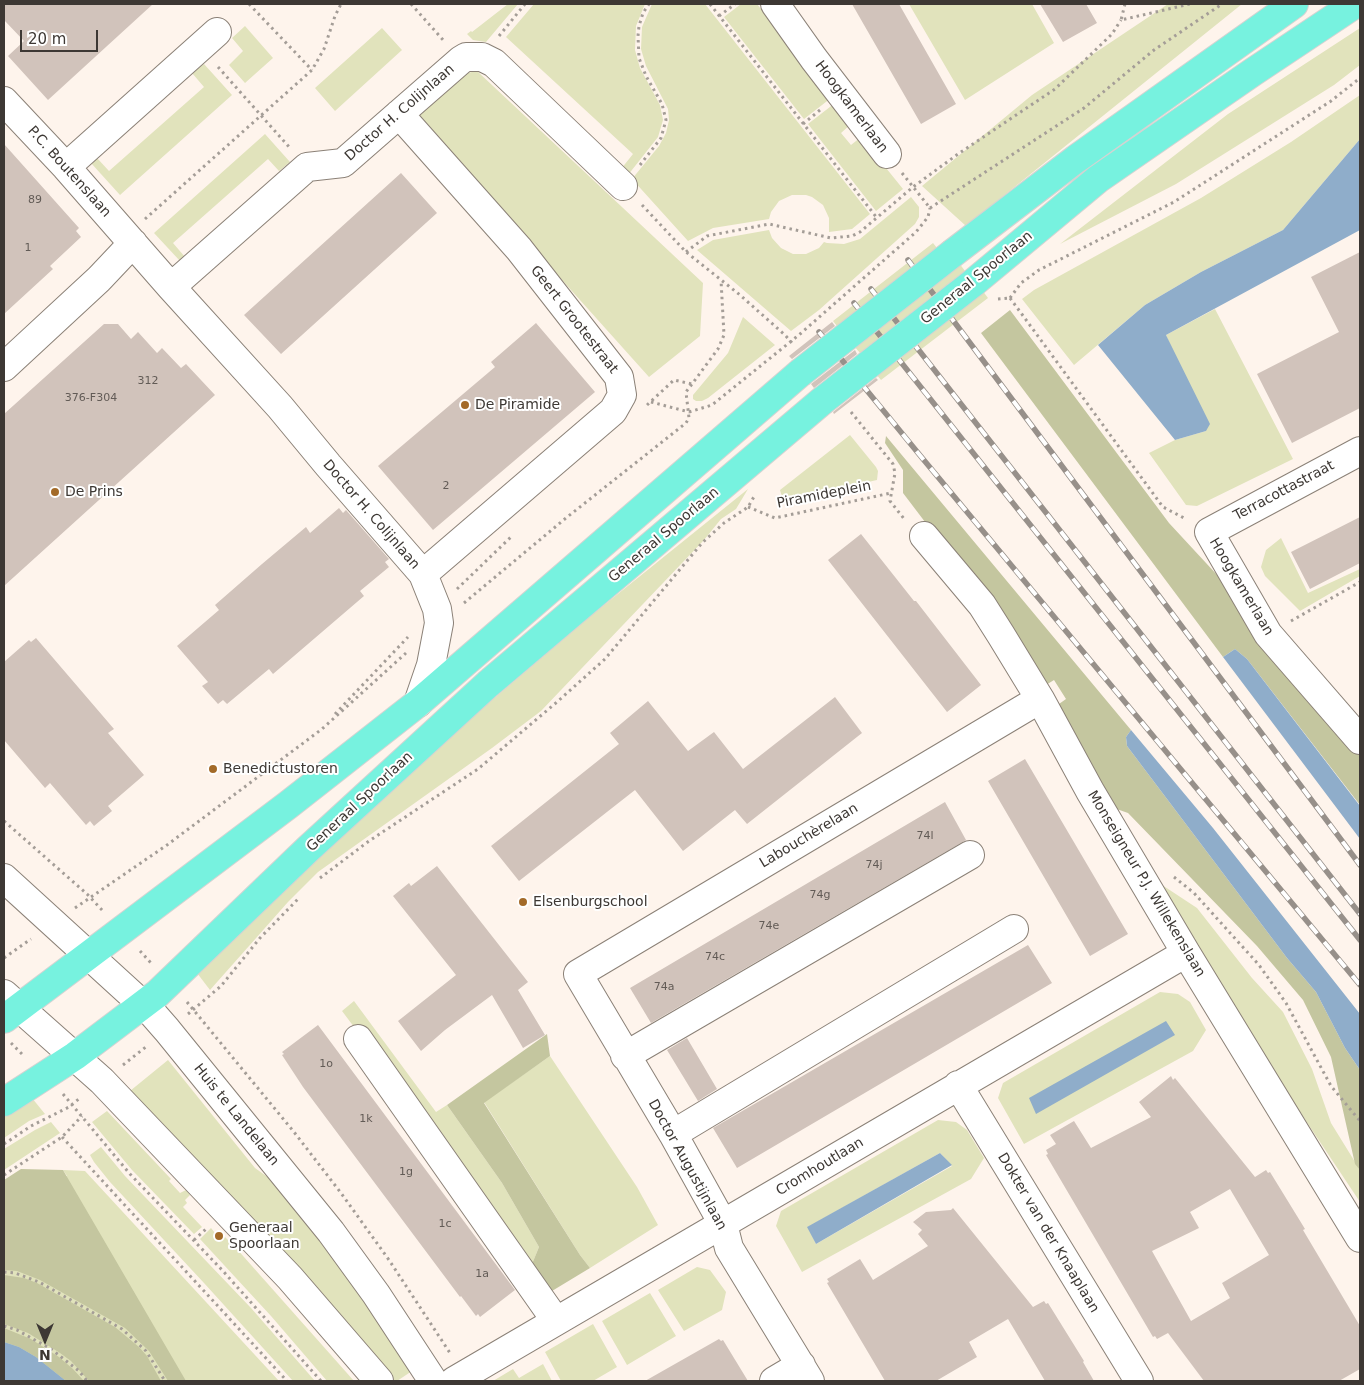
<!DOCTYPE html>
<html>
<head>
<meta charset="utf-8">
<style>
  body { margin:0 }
  #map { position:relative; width:1364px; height:1385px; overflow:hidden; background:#fef4ec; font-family:"DejaVu Sans",sans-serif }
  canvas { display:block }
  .frame { position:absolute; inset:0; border:5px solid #3d3834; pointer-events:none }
  .north { position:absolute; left:20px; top:1315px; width:50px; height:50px; -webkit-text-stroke:4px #fff; paint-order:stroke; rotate:180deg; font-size:14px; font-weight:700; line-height:20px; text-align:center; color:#3d3834 }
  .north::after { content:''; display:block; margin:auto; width:18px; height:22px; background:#3d3834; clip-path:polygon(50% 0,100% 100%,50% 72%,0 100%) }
  .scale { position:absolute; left:20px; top:30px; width:78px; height:22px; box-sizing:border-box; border:2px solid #3d3834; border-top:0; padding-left:6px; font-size:15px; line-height:18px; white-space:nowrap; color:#3d3834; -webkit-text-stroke:4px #fff; paint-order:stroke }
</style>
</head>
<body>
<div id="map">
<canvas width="1364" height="1385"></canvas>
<div class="frame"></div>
<div class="north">N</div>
<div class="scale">20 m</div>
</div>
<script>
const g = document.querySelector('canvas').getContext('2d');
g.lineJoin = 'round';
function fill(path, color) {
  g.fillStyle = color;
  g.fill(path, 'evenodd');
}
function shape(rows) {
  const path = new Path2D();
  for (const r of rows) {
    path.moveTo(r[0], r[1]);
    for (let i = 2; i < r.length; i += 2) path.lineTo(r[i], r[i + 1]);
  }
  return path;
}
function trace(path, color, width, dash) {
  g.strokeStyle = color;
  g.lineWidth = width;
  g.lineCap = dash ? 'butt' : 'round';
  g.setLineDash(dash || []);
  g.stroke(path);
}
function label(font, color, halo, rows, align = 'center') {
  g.font = font + ' "DejaVu Sans",sans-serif';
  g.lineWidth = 4;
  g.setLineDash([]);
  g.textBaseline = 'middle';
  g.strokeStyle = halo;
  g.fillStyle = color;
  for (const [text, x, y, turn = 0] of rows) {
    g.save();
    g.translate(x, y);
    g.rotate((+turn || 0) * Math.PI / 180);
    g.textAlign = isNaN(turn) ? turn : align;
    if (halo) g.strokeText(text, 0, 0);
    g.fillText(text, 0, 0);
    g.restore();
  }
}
fill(shape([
  [508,4,518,4,486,42,473,40,467,34,471,31,472,32],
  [534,4,645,4,636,26,635,50,640,68,660,105,663,120,658,137,628,175,621,169,633,154,506,37],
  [652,4,705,4,870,214,852,229,829,232,829,218,823,205,812,197,806,195,792,195,779,201,771,212,769,219,713,228,688,241,632,179,659,146,666,133,669,120,668,109,646,66,641,49,642,27],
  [741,4,757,4,831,98,804,119,724,17],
  [909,4,1032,4,1054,43,965,100],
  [1168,4,1242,4,966,226,922,186,1032,95],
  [245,26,273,58,245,83,229,65,243,51,232,38],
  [382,28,402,50,335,111,315,88],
  [1360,28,1360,65,1334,85,1176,184,1060,244,1228,114],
  [204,64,232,95,120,195,91,163,97,158,109,171,204,87,192,73],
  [477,71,703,283,700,336,649,377,415,116,467,73],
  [1360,95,1360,139,1283,230,1201,272,1145,305,1074,365,1022,299,1034,290,1201,198,1291,142],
  [835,103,851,124,841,133,851,145,861,137,903,189,876,211,808,124],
  [265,134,290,162,279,171,268,159,173,243,185,257,180,261,154,233],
  [911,197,919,207,919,217,915,224,819,310,791,331,697,250,713,240,769,230,772,238,781,248,793,254,806,254,819,248,824,242,827,243,844,244,860,239],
  [933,243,937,248,837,326,833,321],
  [959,263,965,271,860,353,854,346],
  [982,290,988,298,881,380,876,374],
  [1215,309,1293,459,1197,506,1186,505,1149,453,1175,440,1206,431,1166,335],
  [743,317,775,345,708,398,702,401,696,401,693,399,693,395,728,353],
  [850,435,876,467,878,471,877,480,783,501,780,490],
  [748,489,736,509,721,519,704,540,541,711,492,748,318,872,288,902,210,990,197,973,384,792,593,614],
  [1281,538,1308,593,1360,569,1360,576,1300,611,1265,576,1261,567,1266,550],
  [1156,881,1197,908,1252,978,1283,1012,1312,1069,1331,1123,1360,1170,1360,1202,1246,1031],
  [1160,992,1178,994,1190,1002,1206,1030,1193,1051,1024,1144,998,1098,1003,1083],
  [354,1001,436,1112,447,1105,502,1183,539,1247,532,1264,342,1011],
  [550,1056,637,1187,658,1225,590,1268,580,1255,484,1102],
  [168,1060,255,1168,280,1186,368,1306,412,1371,397,1381,391,1381,130,1091],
  [32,1098,45,1114,29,1121,4,1138,4,1116],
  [107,1111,171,1179,169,1181,180,1193,186,1190,190,1195,185,1200,187,1203,183,1207,202,1227,194,1234,132,1170,92,1122],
  [938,1120,956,1122,967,1130,984,1158,971,1179,802,1272,776,1226,781,1211],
  [940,1153,952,1166,816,1244,808,1227],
  [51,1122,60,1133,4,1170,4,1149,35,1130],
  [101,1147,125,1176,251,1308,315,1381,293,1381,204,1283,110,1182,94,1162,90,1155],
  [63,1170,85,1171,279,1381,4,1381,4,1190,67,1176],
  [211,1228,219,1238,223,1235,236,1248,354,1381,327,1381,271,1316,200,1239],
  [697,1267,710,1270,726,1292,722,1310,684,1331,658,1290],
  [650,1293,676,1336,627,1365,602,1321],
  [593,1324,617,1367,593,1381,561,1381,545,1352],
  [543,1364,552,1381,493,1381,513,1369,519,1378]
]), '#e1e3bc');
fill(shape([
  [1010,310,1169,523,1231,590,1262,639,1360,756,1360,805,1247,659,1235,649,1223,657,981,333],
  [886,436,1131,730,1126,737,1127,746,1287,958,1316,992,1345,1048,1360,1070,1360,1170,1355,1164,1331,1057,1303,1000,1257,946,1128,813,1111,807,1059,704,1066,699,1054,680,1046,685,1033,664,903,493,903,470,885,443],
  [547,1034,550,1056,484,1103,580,1255,590,1268,552,1291,532,1264,539,1247,502,1183,447,1105],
  [21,1169,63,1170,186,1381,168,1381,149,1351,125,1328,40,1280,17,1271,4,1270,4,1180],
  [4,1275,24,1278,37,1283,115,1327,139,1347,147,1356,161,1381,89,1381,71,1361,60,1353,28,1333,4,1324],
  [4,1328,31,1339,59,1357,73,1369,84,1381,66,1381,36,1357,19,1347,4,1342]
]), '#c4c69f');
fill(shape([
  [1360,139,1360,230,1166,335,1210,424,1206,431,1175,440,1098,345,1145,305,1201,272,1283,230],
  [1235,649,1247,659,1360,806,1360,839,1223,657],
  [1131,730,1213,828,1360,1014,1360,1070,1345,1048,1316,992,1287,958,1127,746,1126,737],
  [1166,1021,1175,1035,1036,1114,1029,1098],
  [940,1153,952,1165,816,1244,807,1227],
  [4,1342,19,1347,36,1357,66,1381,4,1381]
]), '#8fadca');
fill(shape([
  [4,4,153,4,48,100,8,56,24,41,4,20],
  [852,4,899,4,956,104,921,124],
  [1040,4,1086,4,1097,23,1063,42],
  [4,144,79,228,76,231,81,237,50,266,53,269,4,314],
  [401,173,437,213,281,354,244,315],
  [1360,252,1360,408,1292,443,1257,374,1339,332,1311,277],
  [832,322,835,326,792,359,789,356],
  [536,323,595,392,433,530,378,466,495,367,491,362],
  [104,324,118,324,131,339,138,332,157,353,162,348,181,368,186,364,215,395,4,586,4,414],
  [855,350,857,354,814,388,811,384],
  [876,378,878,380,834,414,833,412],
  [339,508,343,513,346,510,389,559,385,562,389,567,360,591,364,596,273,674,269,669,227,704,223,700,218,704,202,686,208,682,177,646,219,610,215,605,262,564,306,527,310,533],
  [1360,517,1360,563,1310,589,1291,552],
  [861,534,914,601,916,601,981,685,947,712,828,560],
  [36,638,114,729,108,733,144,775,108,806,112,811,94,826,90,821,86,825,50,783,45,788,4,740,4,662,29,640,31,642],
  [835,697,862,733,747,824,735,810,683,851,635,790,519,881,491,846,619,744,610,733,648,701,688,751,714,732,743,769],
  [1025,759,1128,934,1090,956,988,781],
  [945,802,966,840,651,1023,630,988],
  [437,866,528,982,518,990,545,1035,523,1048,492,995,445,1030,421,1051,398,1021,456,975,393,896,409,883,411,886],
  [1028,945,1052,983,737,1168,713,1128],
  [318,1025,515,1290,480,1317,478,1314,476,1316,461,1296,460,1297,303,1087,282,1055,284,1054,282,1052],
  [687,1038,717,1089,698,1101,667,1050],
  [1171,1076,1173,1080,1175,1078,1255,1177,1266,1170,1268,1173,1270,1172,1305,1229,1303,1230,1360,1326,1360,1369,1339,1381,1204,1381,1168,1333,1157,1339,1155,1336,1153,1337,1046,1155,1048,1154,1046,1150,1056,1144,1050,1135,1074,1121,1091,1148,1151,1117,1139,1102],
  [1230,1189,1269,1255,1222,1283,1230,1298,1191,1321,1152,1251,1199,1228,1190,1212],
  [953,1208,1033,1307,1044,1301,1046,1304,1048,1303,1084,1361,1083,1362,1094,1381,1045,1381,1008,1319,969,1342,977,1357,936,1381,885,1381,827,1283,829,1282,827,1279,860,1259,873,1280,928,1246,918,1234,922,1230,913,1222,926,1212,951,1210],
  [719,1339,721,1341,723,1340,748,1381,645,1381]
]), '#d1c3bb');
const minor = shape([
  [775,4,814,59,887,154],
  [4,101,66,167,171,287,280,407,328,465,423,574,437,609,439,623,431,665,418,703],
  [399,114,519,249,619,377,622,395,613,411,423,574],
  [66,167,217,32],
  [171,287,307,167,343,163,461,60,466,57,482,57,494,63,623,186],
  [4,367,99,279,133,243],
  [1360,451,1209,532,1268,634,1360,740],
  [924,536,982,605,1001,635,1040,699,1090,791,1186,953,1360,1238],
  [4,878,153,1014,167,1030,331,1232,376,1294,433,1381],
  [4,994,102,1081,290,1278,379,1381],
  [358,1039,556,1321],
  [625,1056,970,855],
  [958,1085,1139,1381],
  [673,1134,1014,929],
  [454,1381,1186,953],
  [774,1381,801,1365],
  [810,1381,729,1248,723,1224,673,1134,578,974,1040,699]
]);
const major = shape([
  [953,253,1076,159,1294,4],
  [973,283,1098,179,1253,72,1355,4],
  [4,1019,288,805,418,703,800,373],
  [4,1102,75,1056,157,994,308,849,488,684,822,401]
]);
trace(minor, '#8b8177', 30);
trace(major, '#d4d3d2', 30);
trace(shape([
  [249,4,312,70],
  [411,4,444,41],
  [710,4,877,218],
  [1125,4,1121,20,1190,4],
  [719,16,735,4],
  [499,36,525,4],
  [218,67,290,148],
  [803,124,820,110],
  [640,165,661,138,666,120,662,104,646,76,639,58,638,36,639,26,643,13,649,4],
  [902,173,930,208],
  [642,205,686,252,740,295,785,335,793,344],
  [930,208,1084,108,1154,50,1222,4],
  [145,219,312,70,324,49,335,16,341,4],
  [686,252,707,236,769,224,831,238,852,236,860,232,913,187,958,154,1055,89,1112,34,1121,20],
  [1010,298,1021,283,1039,270,1174,202,1331,101,1360,78],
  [1010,298,1163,507,1186,519],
  [998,299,1010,298],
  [651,402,689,412],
  [647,405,674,380,692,384],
  [689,412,712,405,800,334,916,232,928,217,930,208],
  [851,412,893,464,895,473,890,501,905,520],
  [748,507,775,518,891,493],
  [457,589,512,536],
  [464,603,566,518,686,423,689,418,686,392,718,349,724,335,721,280],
  [1291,621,1360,582],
  [335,714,408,637],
  [4,821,87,894,103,911],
  [1174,877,1194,893,1259,965,1286,1003,1331,1086,1360,1121],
  [320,878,369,841,478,769,557,702,605,659,702,543,724,523,748,507,755,495],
  [75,908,167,845,322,729,406,653],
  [140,951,151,963],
  [4,958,31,939],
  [187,1002,294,1132,341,1193,389,1260,450,1353],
  [188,1014,221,986,260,938,299,898],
  [11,1043,24,1056],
  [123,1065,147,1046],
  [63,1094,130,1174,223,1271,321,1381],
  [62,1137,287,1381],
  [4,1144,31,1126,69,1107,80,1098],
  [4,1175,62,1137,82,1116],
  [194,1240,206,1229],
  [4,1272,15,1273,39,1282,122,1329,146,1351,165,1381],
  [4,1326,17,1330,51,1349,79,1371,87,1381]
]), '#a49d97', 3, [2.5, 4]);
trace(minor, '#fff', 28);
trace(major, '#77f2df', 28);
const rail = shape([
  [908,260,1360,865],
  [871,289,1360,914],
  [854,303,1360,940],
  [819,332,923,459,1360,985]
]);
trace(rail, '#97908a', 5.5);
trace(rail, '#fff', 4, [11]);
const majorBridge = shape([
  [800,373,953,253],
  [822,401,973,283]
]);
trace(majorBridge, '#d4d3d2', 30, []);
trace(majorBridge, '#77f2df', 28);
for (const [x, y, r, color] of [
  [465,405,5,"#a36a28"],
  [55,492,5,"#a36a28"],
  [213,769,5,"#a36a28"],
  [523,902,5,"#a36a28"],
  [219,1236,5,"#a36a28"]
]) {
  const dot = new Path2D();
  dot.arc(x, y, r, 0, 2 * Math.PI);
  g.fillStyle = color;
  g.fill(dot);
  trace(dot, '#fff', 2);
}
label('11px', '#625b56', null, [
  ["89",35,200],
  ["1",28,248],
  ["312",148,381],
  ["376-F304",91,398],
  ["2",446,486],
  ["74l",925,836],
  ["74j",874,865],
  ["74g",820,895],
  ["74e",769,926],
  ["74c",715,957],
  ["74a",664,987],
  ["1o",326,1064],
  ["1k",366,1119],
  ["1g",406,1172],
  ["1c",445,1224],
  ["1a",482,1274]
]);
label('14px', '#3d3834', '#fff', [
  ["Hoogkamerlaan",851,107,53],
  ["Doctor H. Colijnlaan",400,113,-41],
  ["P.C. Boutenslaan",69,172,48],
  ["Generaal Spoorlaan",977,278,-39],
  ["Geert Grootestraat",574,320,52],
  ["Terracottastraat",1284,491,-28],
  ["Piramideplein",824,495,-11],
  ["Doctor H. Colijnlaan",371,515,49],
  ["Generaal Spoorlaan",664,535,-40],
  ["Hoogkamerlaan",1241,587,59],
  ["Generaal Spoorlaan",360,802,-43],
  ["Labouchèrelaan",809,836,-31],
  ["Monseigneur P.J. Willekenslaan",1146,884,59],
  ["Huis te Landelaan",236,1115,51],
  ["Doctor Augustijnlaan",687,1165,61],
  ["Cromhoutlaan",820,1167,-31],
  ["Dokter van der Knaaplaan",1048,1233,59]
]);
label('14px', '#3d3834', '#fff', [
  ["De Piramide",475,405],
  ["De Prins",65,492],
  ["Benedictustoren",223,769],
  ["Elsenburgschool",533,902],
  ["Generaal",229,1228],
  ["Spoorlaan",229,1244]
], 'left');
</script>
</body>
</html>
